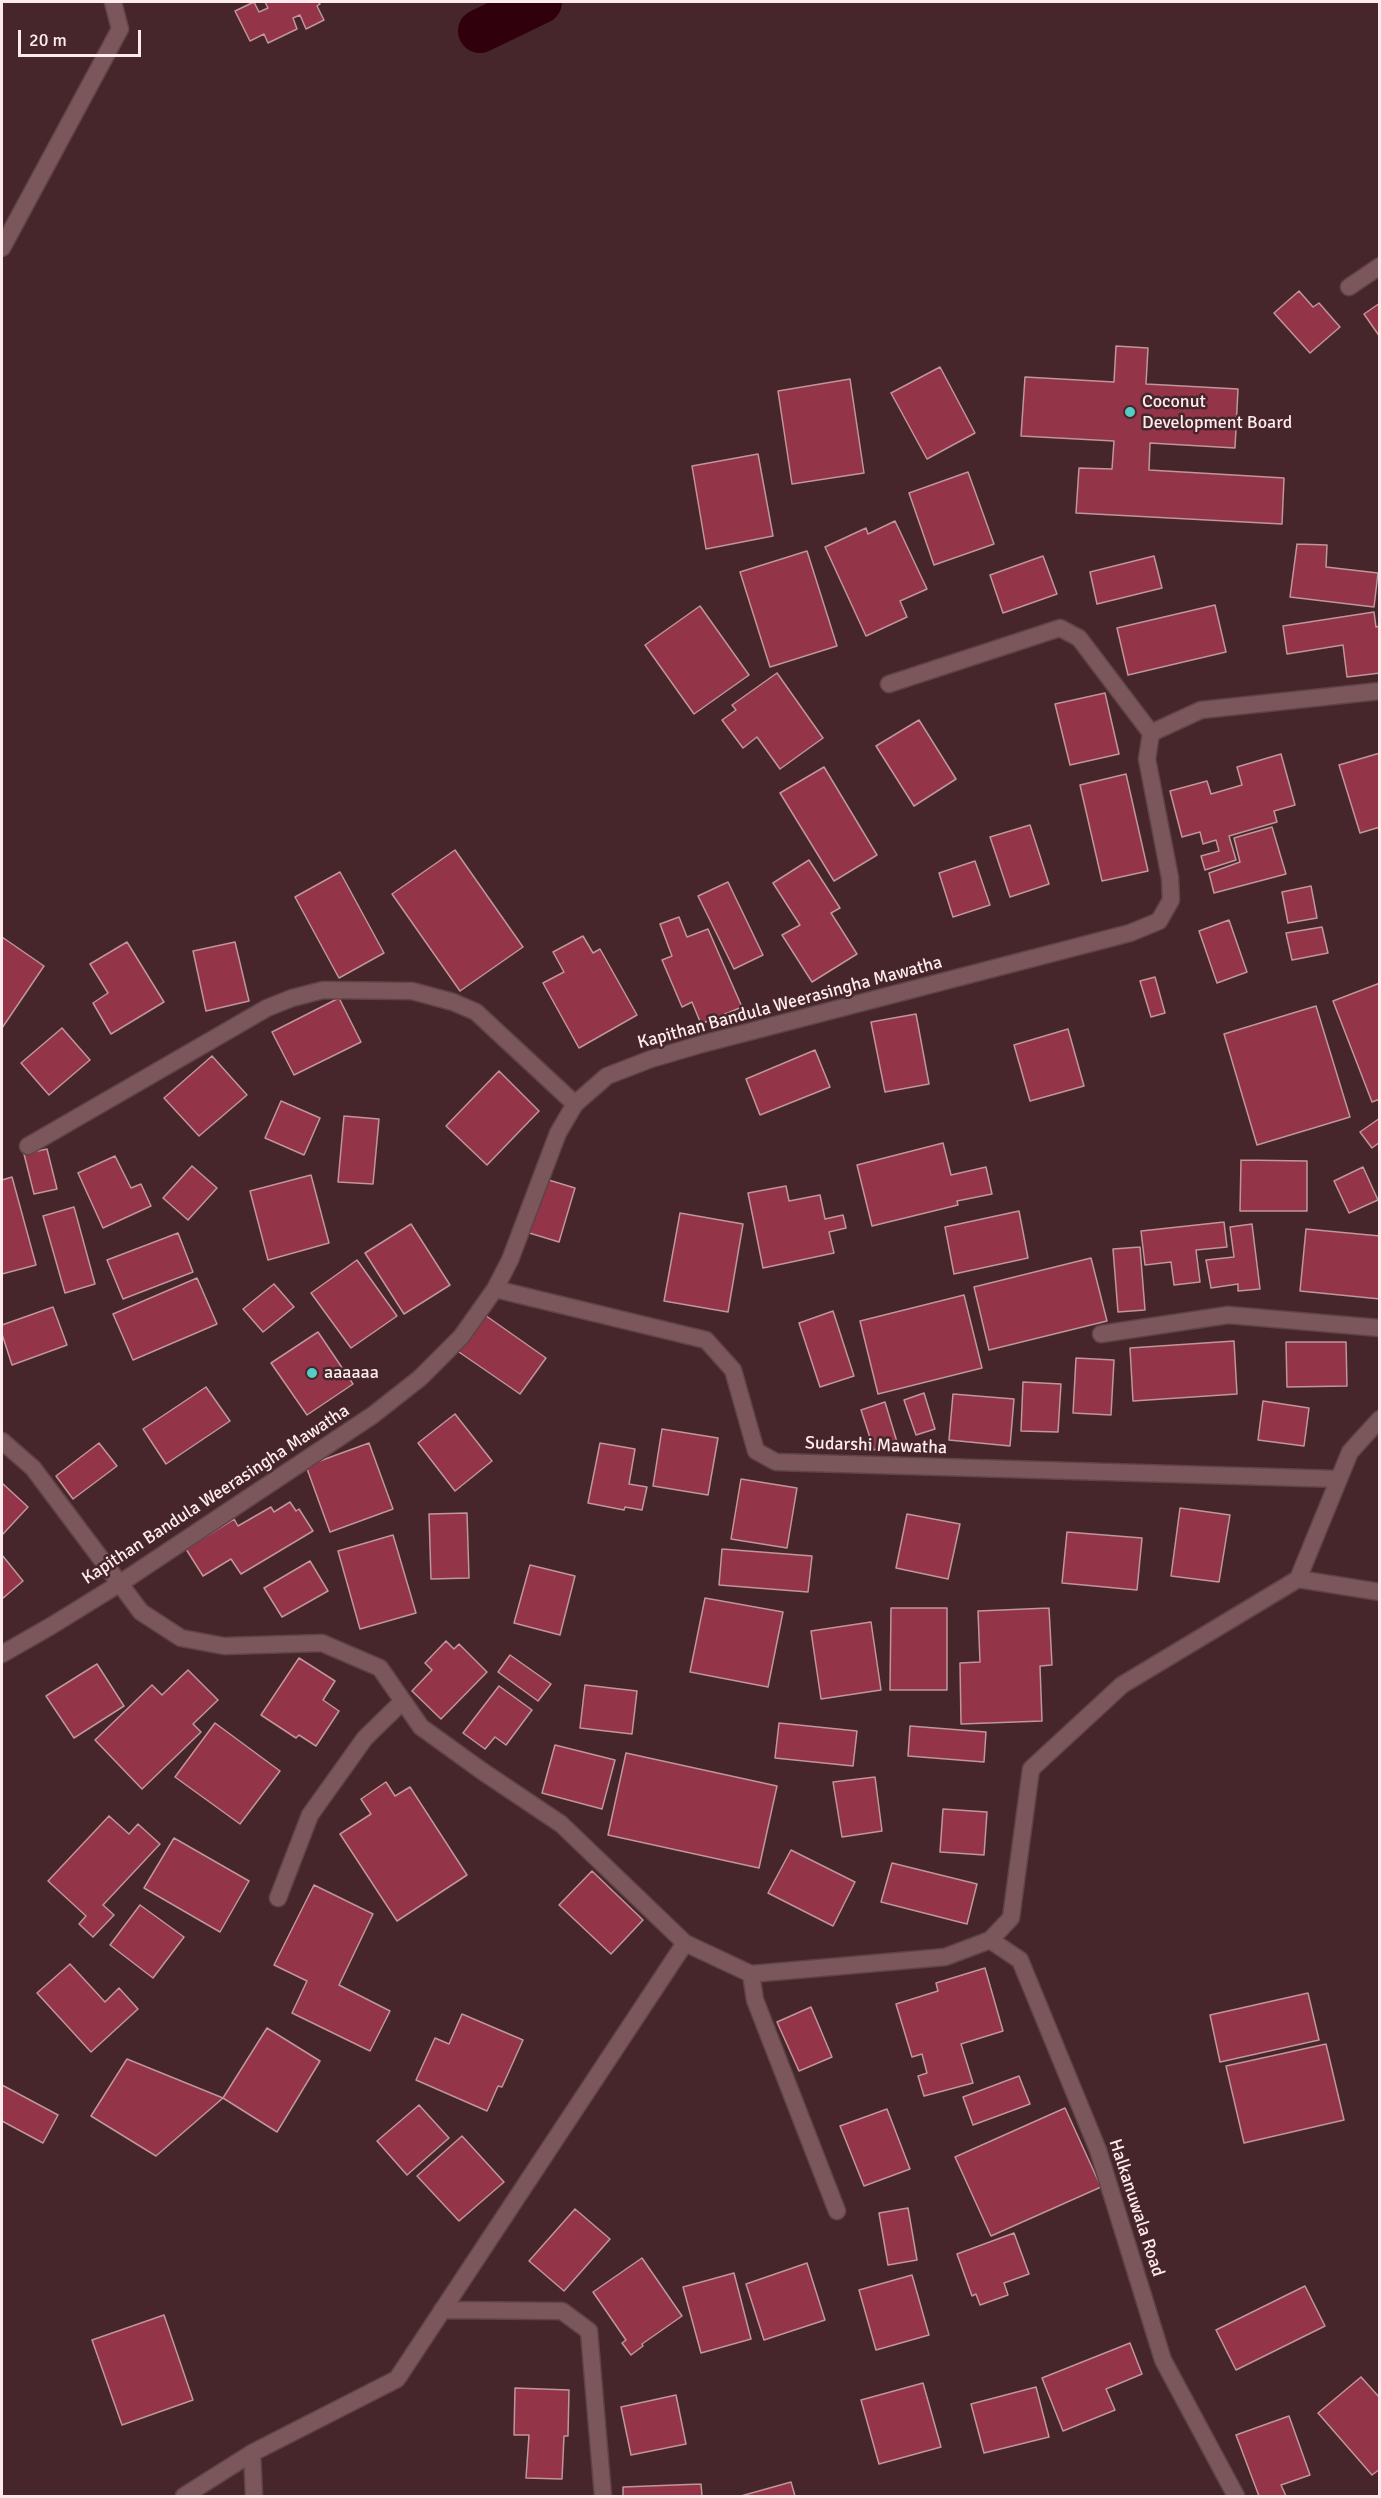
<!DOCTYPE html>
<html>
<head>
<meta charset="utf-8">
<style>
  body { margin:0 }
  #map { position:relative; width:1381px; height:2498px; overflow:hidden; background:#47262b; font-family:Signika,sans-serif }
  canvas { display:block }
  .frame { position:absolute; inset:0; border:3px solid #fdebed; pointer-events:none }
  .scale { position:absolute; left:18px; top:30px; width:123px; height:27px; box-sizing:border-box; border:3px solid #fdebed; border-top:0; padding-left:8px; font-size:18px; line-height:21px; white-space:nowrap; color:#fdebed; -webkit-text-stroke:4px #47262b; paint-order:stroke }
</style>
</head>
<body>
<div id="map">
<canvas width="1381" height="2498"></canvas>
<div class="frame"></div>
<div class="scale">20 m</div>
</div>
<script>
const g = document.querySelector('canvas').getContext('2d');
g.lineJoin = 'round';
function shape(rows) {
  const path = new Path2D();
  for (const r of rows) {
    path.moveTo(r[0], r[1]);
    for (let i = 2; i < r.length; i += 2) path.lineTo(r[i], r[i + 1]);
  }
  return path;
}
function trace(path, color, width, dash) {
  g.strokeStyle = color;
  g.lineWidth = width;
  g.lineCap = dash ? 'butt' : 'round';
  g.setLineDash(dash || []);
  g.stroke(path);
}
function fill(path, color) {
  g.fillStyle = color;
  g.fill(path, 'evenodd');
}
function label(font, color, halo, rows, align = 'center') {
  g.font = font + ' Signika,sans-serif';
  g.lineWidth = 5;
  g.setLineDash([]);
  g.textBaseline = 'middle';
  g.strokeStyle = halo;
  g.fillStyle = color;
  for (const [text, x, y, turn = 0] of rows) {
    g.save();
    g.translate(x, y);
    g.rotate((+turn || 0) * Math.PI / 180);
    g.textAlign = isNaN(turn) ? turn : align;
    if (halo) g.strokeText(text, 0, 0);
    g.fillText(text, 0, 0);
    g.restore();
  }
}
trace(shape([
  [480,31,540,2]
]), '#30010d', 44);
const building = shape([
  [254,2,259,12,268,8,265,2,318,2,320,4,317,6,324,20,306,29,300,15,293,18,297,29,268,43,264,34,250,41,235,11,254,2],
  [1299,291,1313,307,1319,303,1340,327,1310,353,1274,313,1299,291],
  [1380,303,1380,337,1364,314,1380,303],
  [1116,346,1148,348,1146,384,1238,389,1235,448,1150,443,1149,470,1284,478,1282,524,1076,513,1079,468,1112,469,1114,441,1021,436,1025,377,1114,382,1116,346],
  [940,367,975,433,927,459,891,393,940,367],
  [850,379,864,473,792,484,778,391,850,379],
  [758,454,773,536,706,549,692,466,758,454],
  [968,472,994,544,934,565,909,493,968,472],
  [895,521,927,589,900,601,907,617,866,636,825,547,866,528,868,534,895,521],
  [1297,544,1327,545,1326,567,1378,573,1374,607,1290,597,1297,544],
  [807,551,837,646,770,667,740,572,807,551],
  [1043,556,1057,594,1003,613,990,575,1043,556],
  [1154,556,1162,588,1097,604,1090,572,1154,556],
  [1215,605,1226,652,1128,675,1117,628,1215,605],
  [700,606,749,675,694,714,645,645,700,606],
  [1374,612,1376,627,1380,626,1380,673,1347,677,1343,645,1287,654,1283,626,1374,612],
  [777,673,823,738,780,769,757,737,743,748,722,720,736,710,732,705,777,673],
  [1105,693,1119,754,1070,765,1055,704,1105,693],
  [919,720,956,779,914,806,876,746,919,720],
  [1380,753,1380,827,1360,833,1339,765,1380,753],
  [1281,754,1295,805,1274,811,1277,822,1229,836,1236,860,1205,870,1201,856,1219,851,1216,840,1203,844,1200,832,1182,837,1170,791,1207,781,1211,794,1242,785,1237,767,1281,754],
  [824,767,877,855,834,881,780,793,824,767],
  [1126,774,1148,871,1102,881,1080,785,1126,774],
  [1030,825,1049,884,1010,897,990,837,1030,825],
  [1272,827,1286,874,1214,893,1209,873,1240,862,1234,838,1272,827],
  [455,850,523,947,460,991,392,894,455,850],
  [809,860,840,908,831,913,857,954,812,982,782,935,800,925,773,883,809,860],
  [975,861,990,905,953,917,939,873,975,861],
  [340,872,384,953,339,978,295,897,340,872],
  [728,882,763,955,734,969,698,896,728,882],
  [1311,886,1317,918,1288,923,1282,892,1311,886],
  [679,917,687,937,708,929,742,1007,701,1024,692,1002,682,1007,662,960,672,956,660,924,679,917],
  [1229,920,1247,972,1217,983,1199,931,1229,920],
  [1322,927,1328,953,1292,960,1286,933,1322,927],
  [583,936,593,953,600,949,637,1015,579,1048,543,983,564,972,553,952,583,936],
  [2,937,44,966,2,1028,2,937],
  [127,942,164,1002,111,1034,93,1003,108,993,90,964,127,942],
  [235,942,249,1001,206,1011,193,951,235,942],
  [1155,977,1165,1013,1151,1017,1140,981,1155,977],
  [1380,983,1380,1099,1372,1102,1333,1001,1380,983],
  [339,998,361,1042,294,1075,272,1032,339,998],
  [1316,1006,1350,1117,1257,1145,1224,1034,1316,1006],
  [916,1014,929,1084,885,1092,871,1022,916,1014],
  [62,1028,90,1060,49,1095,21,1063,62,1028],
  [1068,1029,1084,1086,1030,1101,1014,1045,1068,1029],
  [815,1050,830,1087,760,1115,746,1079,815,1050],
  [212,1056,247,1095,199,1136,164,1098,212,1056],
  [499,1071,539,1111,487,1165,446,1126,499,1071],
  [281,1101,320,1118,304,1155,265,1138,281,1101],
  [344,1116,379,1119,373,1184,338,1182,344,1116],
  [1380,1118,1380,1142,1372,1148,1360,1132,1380,1118],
  [943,1143,951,1175,986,1167,992,1194,957,1201,958,1205,872,1226,857,1165,943,1143],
  [47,1149,57,1189,34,1194,24,1154,47,1149],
  [115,1156,131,1188,141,1184,151,1206,103,1228,78,1173,115,1156],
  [1241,1160,1307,1161,1307,1211,1240,1211,1241,1160],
  [192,1166,217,1188,188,1220,163,1198,192,1166],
  [1363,1167,1378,1200,1349,1213,1334,1181,1363,1167],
  [311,1175,329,1243,268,1260,250,1191,311,1175],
  [12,1177,36,1265,2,1274,2,1180,12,1177],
  [542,1178,575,1188,559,1242,526,1232,542,1178],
  [786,1186,789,1201,820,1195,825,1219,843,1215,846,1228,829,1232,834,1253,763,1268,748,1193,786,1186],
  [74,1207,95,1284,65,1293,43,1216,74,1207],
  [1019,1211,1028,1258,954,1274,945,1227,1019,1211],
  [680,1213,743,1224,728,1312,664,1301,680,1213],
  [1224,1222,1227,1247,1196,1250,1200,1282,1174,1285,1171,1262,1145,1265,1141,1231,1224,1222],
  [411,1224,450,1285,404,1314,365,1253,411,1224],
  [1252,1224,1260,1289,1238,1291,1238,1284,1211,1288,1206,1260,1234,1257,1230,1227,1252,1224],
  [1306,1229,1380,1236,1380,1299,1300,1291,1306,1229],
  [178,1233,193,1272,123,1299,107,1260,178,1233],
  [1140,1247,1145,1310,1118,1312,1113,1249,1140,1247],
  [1091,1258,1107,1321,989,1350,974,1287,1091,1258],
  [357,1260,397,1316,351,1348,311,1293,357,1260],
  [197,1278,217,1324,133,1360,113,1314,197,1278],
  [274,1284,294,1307,263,1332,243,1309,274,1284],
  [964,1295,982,1368,878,1394,860,1321,964,1295],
  [53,1307,67,1345,12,1365,2,1334,2,1325,53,1307],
  [833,1311,854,1376,820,1387,799,1323,833,1311],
  [482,1313,546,1358,520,1394,456,1350,482,1313],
  [318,1332,353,1384,307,1415,271,1363,318,1332],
  [1234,1341,1237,1394,1133,1401,1130,1348,1234,1341],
  [1286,1342,1346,1342,1347,1386,1287,1387,1286,1342],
  [1076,1358,1114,1360,1111,1415,1073,1413,1076,1358],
  [1023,1382,1061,1384,1058,1432,1021,1431,1023,1382],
  [206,1387,230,1421,166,1464,143,1429,206,1387],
  [924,1393,935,1429,916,1435,904,1400,924,1393],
  [953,1394,1014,1399,1010,1446,949,1440,953,1394],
  [1263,1401,1309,1408,1304,1446,1258,1440,1263,1401],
  [885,1402,897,1442,874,1450,861,1410,885,1402],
  [455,1414,492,1461,455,1491,418,1443,455,1414],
  [662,1429,718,1438,708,1495,653,1486,662,1429],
  [99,1443,117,1466,73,1499,56,1476,99,1443],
  [369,1443,393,1509,330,1532,306,1466,369,1443],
  [600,1443,635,1449,629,1484,647,1487,642,1510,625,1507,624,1510,588,1503,600,1443],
  [741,1479,797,1488,787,1548,731,1539,741,1479],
  [2,1483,28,1507,2,1535,2,1483],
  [290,1502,296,1511,299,1509,313,1531,241,1574,231,1559,203,1576,186,1549,234,1519,238,1526,271,1507,274,1512,290,1502],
  [1180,1508,1230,1515,1219,1582,1171,1576,1180,1508],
  [467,1513,469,1578,431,1579,429,1514,467,1513],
  [907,1514,960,1524,948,1579,896,1568,907,1514],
  [1067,1532,1142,1538,1137,1590,1062,1583,1067,1532],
  [393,1535,416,1613,360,1629,338,1551,393,1535],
  [722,1549,812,1556,808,1592,719,1585,722,1549],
  [2,1555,23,1581,2,1599,2,1555],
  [310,1561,328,1591,282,1617,264,1588,310,1561],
  [530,1565,575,1576,560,1635,514,1623,530,1565],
  [705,1598,783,1612,768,1687,690,1672,705,1598],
  [891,1608,947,1608,947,1690,890,1690,891,1608],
  [1049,1608,1052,1665,1040,1666,1042,1721,961,1724,960,1663,980,1662,978,1611,1049,1608],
  [871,1622,881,1690,821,1699,811,1631,871,1622],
  [446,1641,454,1649,459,1644,487,1672,441,1719,412,1691,432,1670,425,1663,446,1641],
  [510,1655,551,1684,538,1701,498,1672,510,1655],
  [299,1658,335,1681,323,1700,339,1711,316,1746,299,1735,296,1738,261,1715,299,1658],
  [97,1664,124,1706,74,1738,46,1696,97,1664],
  [188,1670,218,1700,193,1724,201,1732,142,1789,95,1740,152,1685,162,1695,188,1670],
  [585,1685,637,1691,632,1734,580,1728,585,1685],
  [499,1686,532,1710,506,1745,495,1737,485,1749,463,1733,499,1686],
  [215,1723,280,1771,240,1824,175,1777,215,1723],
  [779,1723,857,1731,853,1766,775,1758,779,1723],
  [910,1726,986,1732,984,1762,908,1756,910,1726],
  [555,1745,615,1760,602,1809,542,1793,555,1745],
  [626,1753,777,1786,759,1868,608,1835,626,1753],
  [875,1777,882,1831,842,1837,833,1782,875,1777],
  [386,1782,395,1796,410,1787,467,1875,397,1921,340,1834,371,1814,361,1799,386,1782],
  [943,1809,987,1812,984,1855,940,1852,943,1809],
  [109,1816,129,1834,138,1824,160,1844,103,1905,114,1915,93,1937,79,1924,86,1916,48,1881,109,1816],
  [174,1838,249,1881,220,1932,144,1888,174,1838],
  [791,1850,855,1882,833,1926,768,1893,791,1850],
  [892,1863,977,1884,967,1924,881,1902,892,1863],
  [592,1871,643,1920,611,1954,559,1905,592,1871],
  [314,1885,373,1914,339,1985,390,2011,370,2051,292,2013,307,1981,274,1965,314,1885],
  [140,1905,184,1937,153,1978,110,1945,140,1905],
  [70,1964,105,2002,119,1988,138,2009,91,2052,37,1993,70,1964],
  [985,1968,1003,2031,961,2044,973,2083,924,2096,918,2076,927,2073,922,2054,912,2057,896,2004,938,1991,936,1983,985,1968],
  [1308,1993,1319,2040,1220,2062,1210,2015,1308,1993],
  [811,2007,832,2057,799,2071,777,2022,811,2007],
  [462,2014,523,2040,502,2087,498,2086,487,2111,416,2080,435,2038,449,2044,462,2014],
  [267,2028,320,2061,277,2132,223,2098,267,2028],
  [1326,2044,1344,2120,1244,2143,1226,2066,1326,2044],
  [127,2059,223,2098,156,2156,91,2116,127,2059],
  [1019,2076,1030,2104,973,2125,963,2097,1019,2076],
  [2,2085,58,2115,43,2143,2,2121,2,2085],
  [419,2105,449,2138,407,2175,377,2141,419,2105],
  [1065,2108,1101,2187,991,2236,955,2157,1065,2108],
  [887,2109,910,2169,864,2186,840,2126,887,2109],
  [462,2136,504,2182,459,2221,417,2176,462,2136],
  [908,2208,917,2260,888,2265,879,2213,908,2208],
  [575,2209,610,2239,564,2291,529,2261,575,2209],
  [1014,2233,1029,2274,1004,2283,1008,2295,980,2305,976,2294,972,2296,957,2254,1014,2233],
  [642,2258,682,2316,642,2344,643,2346,631,2355,622,2343,626,2340,593,2292,642,2258],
  [807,2263,825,2320,764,2340,746,2284,807,2263],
  [734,2273,751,2339,701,2353,683,2287,734,2273],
  [912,2275,929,2335,876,2350,859,2290,912,2275],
  [1305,2286,1325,2326,1236,2370,1216,2330,1305,2286],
  [164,2315,193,2400,122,2425,92,2340,164,2315],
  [1130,2343,1142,2374,1106,2389,1115,2410,1063,2431,1042,2378,1130,2343],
  [1361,2377,1380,2398,1380,2469,1372,2475,1318,2413,1361,2377],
  [923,2383,941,2447,879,2464,861,2400,923,2383],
  [1036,2387,1049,2437,984,2453,971,2404,1036,2387],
  [515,2388,569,2390,568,2436,564,2436,562,2479,526,2478,529,2435,514,2435,515,2388],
  [676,2395,686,2444,631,2455,621,2407,676,2395],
  [1289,2416,1310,2475,1281,2485,1286,2496,1259,2496,1236,2435,1289,2416],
  [791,2482,795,2496,741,2496,791,2482],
  [701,2484,702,2496,623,2496,623,2487,701,2484]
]);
fill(building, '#943449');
trace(building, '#bf969b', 1.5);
const service = shape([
  [1349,287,1380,266],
  [889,684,1060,628,1079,638,1151,733],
  [1101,1334,1228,1315,1380,1328]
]);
const minor = shape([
  [2,248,120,29,113,2],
  [28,1146,267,1008,292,998,323,990,412,991,453,1002,476,1012,575,1104],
  [495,1289,706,1340,733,1370,756,1451,776,1462,1339,1479],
  [2,1441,33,1468,141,1612,181,1638,224,1646,322,1643,380,1668,421,1727,482,1771,561,1824,685,1943,751,1974,945,1957,990,1940,1011,1918,1031,1769,1122,1685,1298,1579,1350,1452,1380,1419],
  [1298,1579,1380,1592],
  [2,1654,51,1626,119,1584,373,1415,420,1378,461,1337,495,1289,510,1260,558,1133,575,1104,607,1076,651,1059,702,1044,1130,933,1159,921,1171,900,1170,878,1147,759,1151,733,1201,710,1380,691],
  [278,1898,310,1815,365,1738,403,1701],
  [990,1940,1020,1960,1098,2150,1163,2360,1236,2496],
  [751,1974,755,2000,837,2211],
  [442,2310,562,2311,589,2331,603,2496],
  [252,2453,254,2496],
  [184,2496,252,2453,397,2379,685,1943]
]);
trace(service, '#5e4348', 19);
trace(minor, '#5e4348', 19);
trace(service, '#7b565b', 16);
trace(minor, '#7b565b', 16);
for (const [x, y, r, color] of [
  [1130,412,6,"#54cdc7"],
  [312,1373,6,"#54cdc7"]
]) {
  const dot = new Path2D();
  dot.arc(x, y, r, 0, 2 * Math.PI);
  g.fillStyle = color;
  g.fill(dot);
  trace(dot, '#47262b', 2);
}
label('18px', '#fdebed', '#47262b', [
  ["Coconut",1142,402],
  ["Development Board",1142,423],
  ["aaaaaa",324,1373]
], 'left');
label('18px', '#fdebed', '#47262b', [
  ["Kapithan Bandula Weerasingha Mawatha",790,1003,-15],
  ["Sudarshi Mawatha",876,1446,2],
  ["Kapithan Bandula Weerasingha Mawatha",216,1495,-33],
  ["Halkanuwala Road",1136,2208,72]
]);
</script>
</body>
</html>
